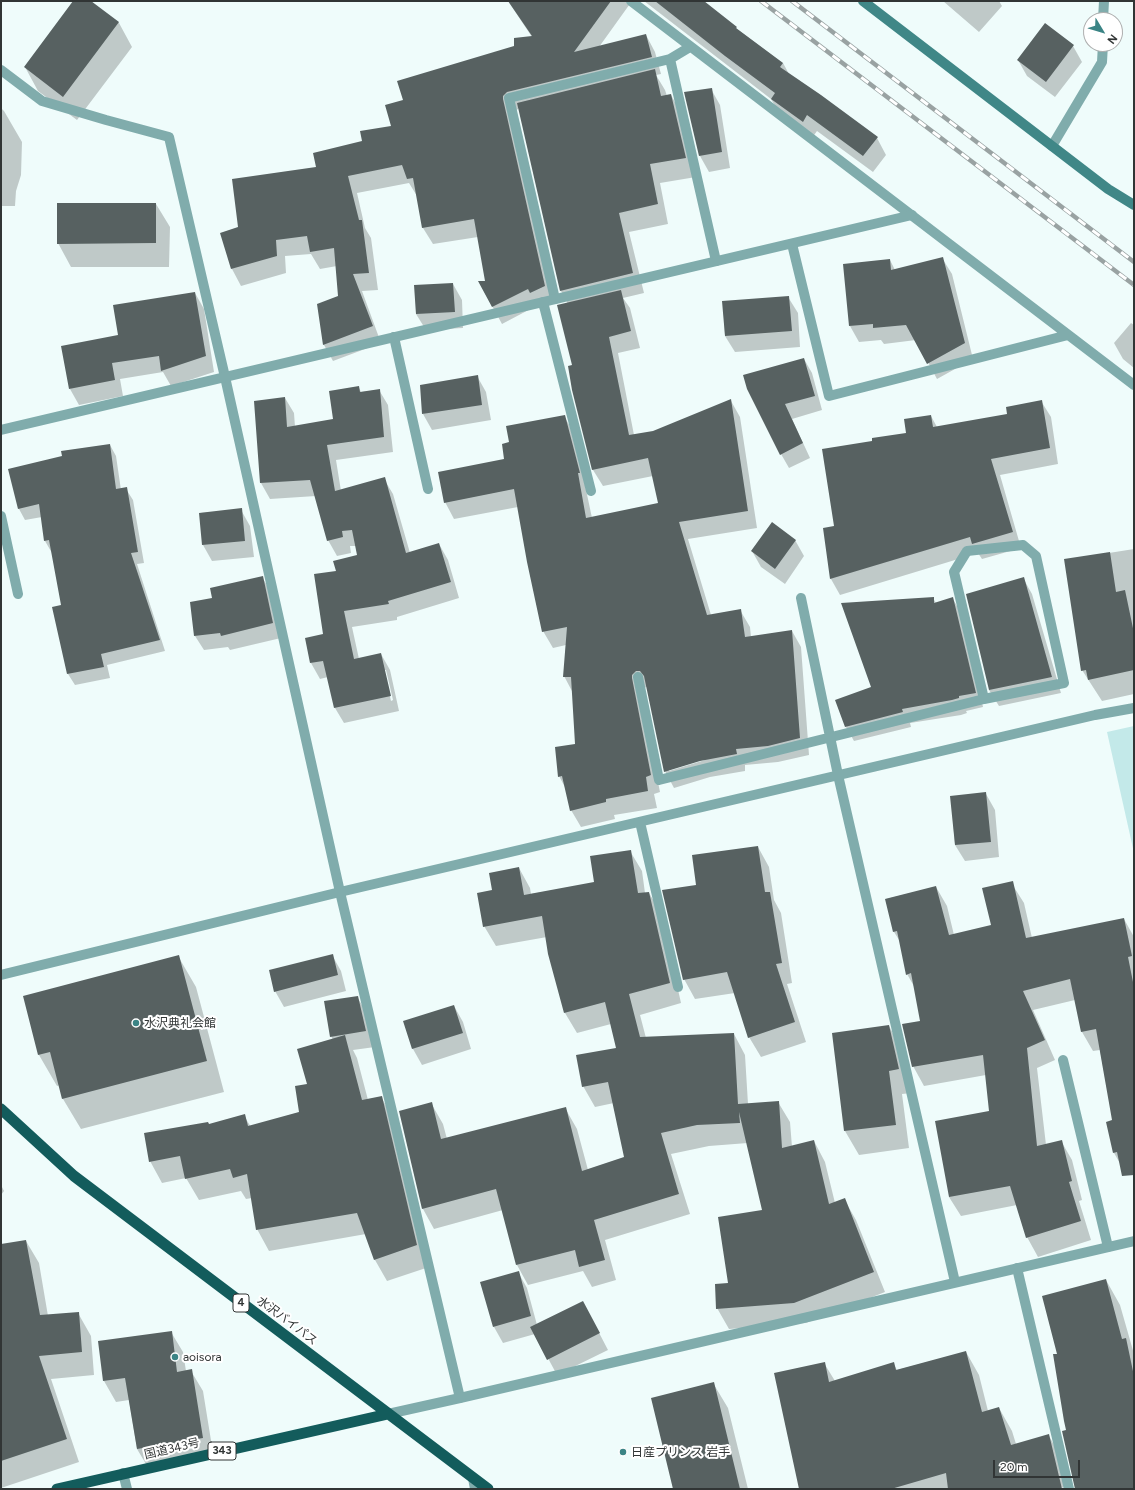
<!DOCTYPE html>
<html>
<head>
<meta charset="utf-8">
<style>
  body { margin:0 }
  #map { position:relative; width:1135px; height:1490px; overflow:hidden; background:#effcfb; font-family:Figtree,sans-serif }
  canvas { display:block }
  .frame { position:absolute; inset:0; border:2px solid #313535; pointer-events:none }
  .north { position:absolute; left:1083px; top:12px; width:40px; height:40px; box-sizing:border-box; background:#fff; border:1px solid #adaeae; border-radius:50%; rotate:128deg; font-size:11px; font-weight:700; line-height:16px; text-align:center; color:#313535 }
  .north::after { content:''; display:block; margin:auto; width:14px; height:18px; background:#3b8485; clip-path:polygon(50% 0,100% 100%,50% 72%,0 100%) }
  .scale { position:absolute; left:993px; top:1460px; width:87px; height:18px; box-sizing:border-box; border:2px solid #313535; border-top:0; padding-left:5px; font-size:12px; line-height:14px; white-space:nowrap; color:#313535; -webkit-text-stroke:3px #fff; paint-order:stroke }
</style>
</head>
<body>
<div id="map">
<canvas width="1135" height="1490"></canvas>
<div class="frame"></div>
<div class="north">N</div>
<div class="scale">20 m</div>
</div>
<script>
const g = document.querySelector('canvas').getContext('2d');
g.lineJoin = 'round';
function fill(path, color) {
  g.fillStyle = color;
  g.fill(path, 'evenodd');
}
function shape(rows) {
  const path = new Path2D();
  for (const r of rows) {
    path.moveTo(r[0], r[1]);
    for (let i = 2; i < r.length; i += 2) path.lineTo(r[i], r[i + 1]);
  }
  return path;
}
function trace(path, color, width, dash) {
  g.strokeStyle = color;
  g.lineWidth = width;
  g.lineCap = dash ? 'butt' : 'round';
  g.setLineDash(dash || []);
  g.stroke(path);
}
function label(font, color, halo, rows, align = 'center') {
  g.font = font + ' Figtree,"Noto Sans JP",sans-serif';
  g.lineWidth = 4;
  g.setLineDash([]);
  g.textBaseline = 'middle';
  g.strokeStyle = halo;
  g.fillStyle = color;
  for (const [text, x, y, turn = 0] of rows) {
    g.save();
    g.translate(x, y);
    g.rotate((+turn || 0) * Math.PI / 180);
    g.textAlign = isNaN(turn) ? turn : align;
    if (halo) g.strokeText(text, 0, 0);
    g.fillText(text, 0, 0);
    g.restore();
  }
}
fill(shape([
  [1134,726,1134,853,1107,732]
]), '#c3e9e9');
fill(shape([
  [74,1,90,1,119,23,132,47,77,120,38,91,25,67],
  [508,1,632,1,599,47,646,35,655,52,661,74,656,75,665,90,667,96,671,95,682,115,696,177,660,183,668,224,629,232,644,293,623,298,630,308,640,348,618,353,634,435,653,432,731,401,740,417,757,528,688,539,711,615,740,610,750,627,751,637,792,631,801,647,809,755,778,762,745,765,745,771,710,777,674,788,665,771,648,687,646,687,641,691,641,696,660,792,654,794,657,808,614,815,615,819,581,827,571,810,566,789,559,776,576,745,573,693,564,676,566,645,553,648,543,631,518,507,454,519,445,502,505,460,510,443,564,416,574,433,592,518,659,504,653,476,603,486,593,470,573,366,568,304,561,291,519,108,512,114,554,303,540,310,538,305,502,324,479,282,486,281,478,237,433,244,423,228,417,196,409,183,357,193,365,228,371,238,378,290,362,291,381,343,333,361,324,345,318,305,339,297,337,266,320,269,311,254,285,256,286,273,241,286,232,269,221,234,239,228,317,168,392,127,405,100,515,47,532,37],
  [704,758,705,760,669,771,669,769],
  [644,1,702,1,736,28,738,30,783,63,789,74,877,138,886,155,873,172,817,131,812,138,781,116,771,99],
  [943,1,999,1,1002,6,979,32],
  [1073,46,1082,62,1055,97,1027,76,1018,60],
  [711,89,720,105,730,168,709,172,700,156],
  [1,108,4,111,22,142,21,175,16,191,15,206,1,206],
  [156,204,170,227,169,267,71,267,58,243],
  [942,258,952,274,973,359,937,379,916,340,884,344,881,340,859,342,850,326,890,260,895,270],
  [453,284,462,300,463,328,426,330,416,314,415,286],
  [195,293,204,309,214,372,171,386,163,372,120,379,123,396,79,405,70,389,119,336],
  [788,297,798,313,800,347,735,352,725,336,723,302],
  [1131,323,1134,325,1134,368,1123,359,1114,343],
  [804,359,812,373,822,410,792,419,810,458,789,468,781,454,744,376],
  [477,376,486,392,491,420,432,430,423,414],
  [359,388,361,392,379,390,388,405,393,452,336,460,341,491,384,479,393,494,410,553,439,544,448,560,459,598,397,617,397,620,352,627,359,659,381,654,390,670,399,711,344,723,335,708,328,677,320,679,311,663,306,639,325,635,337,572,358,556,356,546,350,546,351,553,337,556,328,540,316,496,270,499,261,483,256,402,285,398,294,413,295,427,334,420],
  [384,670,386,670,393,700,391,701],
  [1041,401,1051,417,1058,464,1000,475,1021,548,982,559,978,553,840,595,831,579,835,526,873,442,907,434,931,416,937,427,1008,415],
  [110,445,116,456,121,490,126,489,133,500,144,563,137,564,165,651,107,665,110,678,75,685,68,674,53,608,62,606,52,553,45,541,42,517,25,520,19,509,9,470],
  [241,510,250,526,254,557,212,561,203,545,200,513],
  [795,540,804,556,785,584,761,567,752,551],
  [1134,549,1134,694,1102,701,1082,670,1065,560],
  [262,577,271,592,281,638,230,650,228,647,204,650,195,636,191,603,213,599],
  [1023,578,1032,594,1061,693,999,706,989,690],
  [933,598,936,603,953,599,961,613,983,707,966,711,967,713,961,715,910,723,911,727,854,741,846,727],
  [986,794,995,810,999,857,965,861,955,845,951,797],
  [758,847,769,867,774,900,781,913,792,983,787,984,806,1042,761,1057,749,1037,735,993,695,999,684,979,697,886],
  [630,851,642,871,645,893,649,893,661,913,681,1003,640,1015,646,1038,734,1034,745,1055,748,1104,778,1102,790,1122,792,1147,814,1141,825,1162,835,1203,844,1199,856,1220,885,1292,806,1323,729,1329,717,1308,764,1211,748,1143,709,1146,671,1154,690,1214,605,1240,616,1280,592,1287,583,1271,528,1285,517,1265,503,1210,434,1229,423,1209,431,1103,443,1124,447,1139,565,1108,577,1129,588,1170,625,1158,614,1103,595,1107,583,1086,617,1049,611,1024,577,1033,565,1013,549,954,547,937,496,946,484,926,493,891,519,868,530,888,531,894,596,883],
  [1012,884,1024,903,1032,938,1124,919,1134,937,1134,1170,1125,1172,1114,1153,1113,1121,1100,1050,1093,1051,1082,1032,1075,1000,1033,1010,1055,1060,1037,1068,1046,1145,1061,1141,1072,1160,1082,1200,1079,1201,1091,1240,1038,1257,1027,1237,1017,1205,961,1216,949,1197,990,1112,986,1075,924,1086,913,1066,922,1022,915,988,907,974,901,943,894,932,886,899,936,887,947,906,954,935,992,926],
  [332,955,341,971,346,991,284,1007,275,991],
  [178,956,196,987,224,1092,81,1129,63,1099,60,1085,57,1086,39,1055,24,997],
  [357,997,367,1013,375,1047,353,1050,357,1058,368,1100,381,1097,394,1119,429,1267,387,1281,375,1260,366,1234,269,1251,257,1229,252,1198,246,1199,241,1191,199,1200,186,1178,162,1183,150,1161,209,1125,244,1116,251,1127,300,1112,308,1085,333,1040,331,1036],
  [454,1006,463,1022,471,1049,422,1065,413,1049,404,1022],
  [889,1026,902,1050,912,1093,902,1094,909,1148,859,1155,845,1131,833,1034],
  [1,1185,4,1191,1,1195],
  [26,1241,39,1263,48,1316,78,1313,91,1336,94,1375,51,1379,79,1462,1,1488,1,1245],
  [518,1272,527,1288,537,1325,583,1302,608,1350,557,1375,535,1334,503,1343,494,1327],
  [1106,1280,1120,1305,1134,1354,1134,1489,1093,1489,1067,1431,1058,1354],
  [171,1332,183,1352,186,1371,191,1371,203,1391,214,1459,149,1469,137,1449,129,1400,116,1402,104,1381,99,1342],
  [966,1352,979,1375,988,1411,999,1408,1012,1431,1016,1444,1049,1436,1062,1459,1069,1487,1047,1489,800,1489,824,1363,835,1381,893,1363,897,1370],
  [713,1383,728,1408,748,1489,674,1489]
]), '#0003');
fill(shape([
  [73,1,91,1,119,22,63,97,24,67],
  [508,1,611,1,574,52,646,34,652,57,507,92,503,96,503,99,545,286,530,293,528,289,492,307,478,281,485,281,474,219,422,228,413,178,407,179,402,165,348,176,359,220,362,220,369,273,353,274,373,326,323,345,317,304,338,296,334,248,310,252,307,236,276,240,277,256,231,269,220,233,238,227,232,179,316,167,313,153,362,141,360,131,391,126,385,105,403,100,397,81,514,46,514,38,532,36],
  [655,1,704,1,737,27,736,28,783,63,780,67,821,95,878,137,863,156,807,115,803,122,771,99,775,93,725,56],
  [1045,23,1074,45,1046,82,1017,60],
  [655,69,661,96,671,94,686,158,650,164,658,204,619,213,633,273,560,291,517,103],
  [712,88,722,152,699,156,684,92],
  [57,203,156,203,156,243,57,244],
  [943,257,965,343,927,364,906,325,873,328,873,324,849,326,843,264,890,259,891,270],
  [453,283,455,312,416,314,414,285],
  [621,290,631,331,609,337,629,435,653,431,731,399,748,511,679,522,707,615,741,609,745,637,792,630,800,738,768,746,736,749,737,754,700,761,664,772,644,676,640,671,636,671,632,675,632,678,651,775,646,777,648,791,606,799,606,802,570,811,562,776,558,777,555,747,575,744,571,677,563,677,567,627,542,632,527,562,514,489,444,503,438,472,504,459,502,444,509,442,506,426,565,415,580,473,578,473,586,518,658,503,648,458,592,470,572,390,568,366,572,365,557,305],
  [195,292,206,356,161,371,159,356,112,363,115,380,69,389,61,346,118,335,113,305],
  [789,296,792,331,725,336,722,301],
  [804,358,815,396,785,404,803,443,780,455,747,389,743,375],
  [478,375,482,405,422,414,420,385],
  [359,386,360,392,380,389,384,437,327,445,335,491,385,477,406,553,439,543,451,582,388,601,389,604,344,611,354,659,381,653,391,696,334,708,323,661,310,663,305,638,323,634,314,574,336,571,333,561,357,555,352,530,342,531,343,537,327,541,310,480,260,483,254,401,285,397,287,427,333,419,329,391],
  [1042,400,1050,448,991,459,1013,532,972,544,970,537,830,579,823,528,834,526,822,449,872,441,872,438,906,433,904,419,931,415,933,427,1007,414,1006,407],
  [110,444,116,489,127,487,138,552,131,553,160,640,101,654,104,667,67,674,52,607,61,605,49,540,44,541,39,504,18,509,8,469,62,456,61,451],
  [242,508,245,541,202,545,199,513],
  [772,522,796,540,775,569,751,551],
  [1110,552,1116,592,1125,590,1134,633,1134,670,1088,680,1086,670,1081,671,1064,559],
  [263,576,273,623,221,636,220,633,194,636,190,602,212,598,210,588],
  [1024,577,1052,677,989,690,966,594],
  [934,597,934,603,953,597,976,693,959,696,959,698,952,700,902,709,903,712,845,727,835,700,871,687,841,603],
  [986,792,991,842,955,845,950,796],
  [758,846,765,892,770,892,782,963,776,964,795,1022,748,1038,727,972,683,980,662,890,696,885,692,855],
  [631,850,638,893,649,892,670,983,629,994,640,1037,734,1033,738,1104,779,1101,782,1148,814,1140,829,1204,845,1198,874,1272,794,1303,716,1309,715,1284,728,1283,718,1217,762,1210,739,1112,740,1123,697,1125,661,1133,679,1194,594,1220,605,1260,579,1267,575,1250,516,1265,496,1189,422,1209,399,1111,432,1102,441,1139,566,1107,582,1171,624,1157,608,1082,582,1087,576,1055,616,1048,605,1002,564,1013,548,954,542,916,483,927,477,893,492,890,489,873,519,867,524,895,594,882,590,856],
  [1013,881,1026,938,1124,918,1132,956,1128,957,1134,987,1134,1175,1122,1176,1117,1152,1113,1153,1106,1122,1112,1120,1096,1029,1081,1032,1070,979,1023,991,1045,1040,1027,1048,1037,1146,1062,1140,1072,1181,1069,1182,1081,1221,1026,1238,1010,1186,949,1197,935,1121,989,1111,983,1055,912,1067,902,1024,920,1021,911,973,906,975,897,931,893,932,885,899,936,886,949,935,991,925,982,888],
  [333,954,338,975,274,992,269,970],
  [179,955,207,1061,62,1099,50,1052,38,1055,23,996],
  [358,996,366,1031,330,1037,324,1001],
  [454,1005,463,1033,412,1049,403,1021],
  [889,1025,899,1069,889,1071,896,1125,844,1131,832,1033],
  [345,1035,362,1100,382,1096,417,1245,374,1260,357,1213,256,1230,247,1174,233,1178,230,1169,185,1179,180,1156,149,1162,144,1133,208,1122,209,1124,245,1114,248,1126,299,1112,295,1086,307,1084,297,1049],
  [26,1240,40,1315,79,1312,82,1352,39,1356,67,1439,1,1461,1,1244],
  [519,1271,531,1316,493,1327,480,1282],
  [1106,1279,1122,1339,1126,1338,1134,1376,1134,1489,1075,1489,1062,1431,1066,1430,1064,1421,1053,1354,1057,1354,1042,1296],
  [583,1301,600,1333,547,1360,530,1327],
  [172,1331,177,1372,192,1369,203,1438,137,1449,125,1378,103,1381,98,1341],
  [966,1351,982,1412,999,1407,1011,1445,1049,1434,1062,1489,948,1489,946,1473,891,1489,799,1489,774,1373,825,1362,829,1382,894,1362,896,1370],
  [714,1382,740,1489,673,1489,651,1398]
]), '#576161');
trace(shape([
  [631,1,1134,385],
  [1103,20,1104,1],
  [670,59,690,47],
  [1,70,42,101,106,120,169,137,225,377,340,892,460,1398],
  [1052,146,1102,62,1103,44],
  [792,244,829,396,1068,335],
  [555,299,509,98,670,59,716,261],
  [543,302,591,491],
  [394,337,428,489],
  [1,516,18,594],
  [801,598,838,775,955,1282],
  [638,677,659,780,984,699,1064,683,1036,556,1023,545,967,551,954,572,984,699],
  [640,822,678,987],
  [1,975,340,892,1095,715,1134,708],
  [1063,1060,1108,1247],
  [1017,1268,1069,1489],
  [123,1473,127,1489],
  [473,1478,475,1489]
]), '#80acac', 10);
trace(shape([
  [1,430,912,215],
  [388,1414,460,1398,1134,1241]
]), '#80acac', 10);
trace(shape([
  [863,1,1108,189,1134,205]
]), '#408787', 10);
trace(shape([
  [1,1109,74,1176,488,1489],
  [57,1489,388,1414]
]), '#135c5c', 11);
const rail = shape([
  [761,1,1134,285],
  [792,1,1134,262]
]);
trace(rail, '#99a2a2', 4.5);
trace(rail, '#fff', 3, [9]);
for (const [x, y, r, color] of [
  [136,1023,4,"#3b8485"],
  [175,1357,4,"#3b8485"],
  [623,1452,4,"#3b8485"]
]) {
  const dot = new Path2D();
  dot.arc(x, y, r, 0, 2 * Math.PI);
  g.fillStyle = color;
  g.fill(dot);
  trace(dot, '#fff', 1.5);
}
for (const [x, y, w] of [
  [241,1303,16],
  [222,1451,28]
]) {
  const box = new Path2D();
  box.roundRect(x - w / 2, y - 9, w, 18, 3);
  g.fillStyle = '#fff';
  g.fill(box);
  trace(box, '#313535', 1);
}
label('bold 11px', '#313535', null, [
  ["4",241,1303],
  ["343",222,1451]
]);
label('12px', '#313535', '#fff', [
  ["水沢典礼会館",144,1023],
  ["aoisora",183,1357],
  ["日産プリンス 岩手",631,1452]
], 'left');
label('12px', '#313535', '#fff', [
  ["水沢バイパス",287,1321,37],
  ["国道343号",172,1449,-13]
]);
</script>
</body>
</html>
